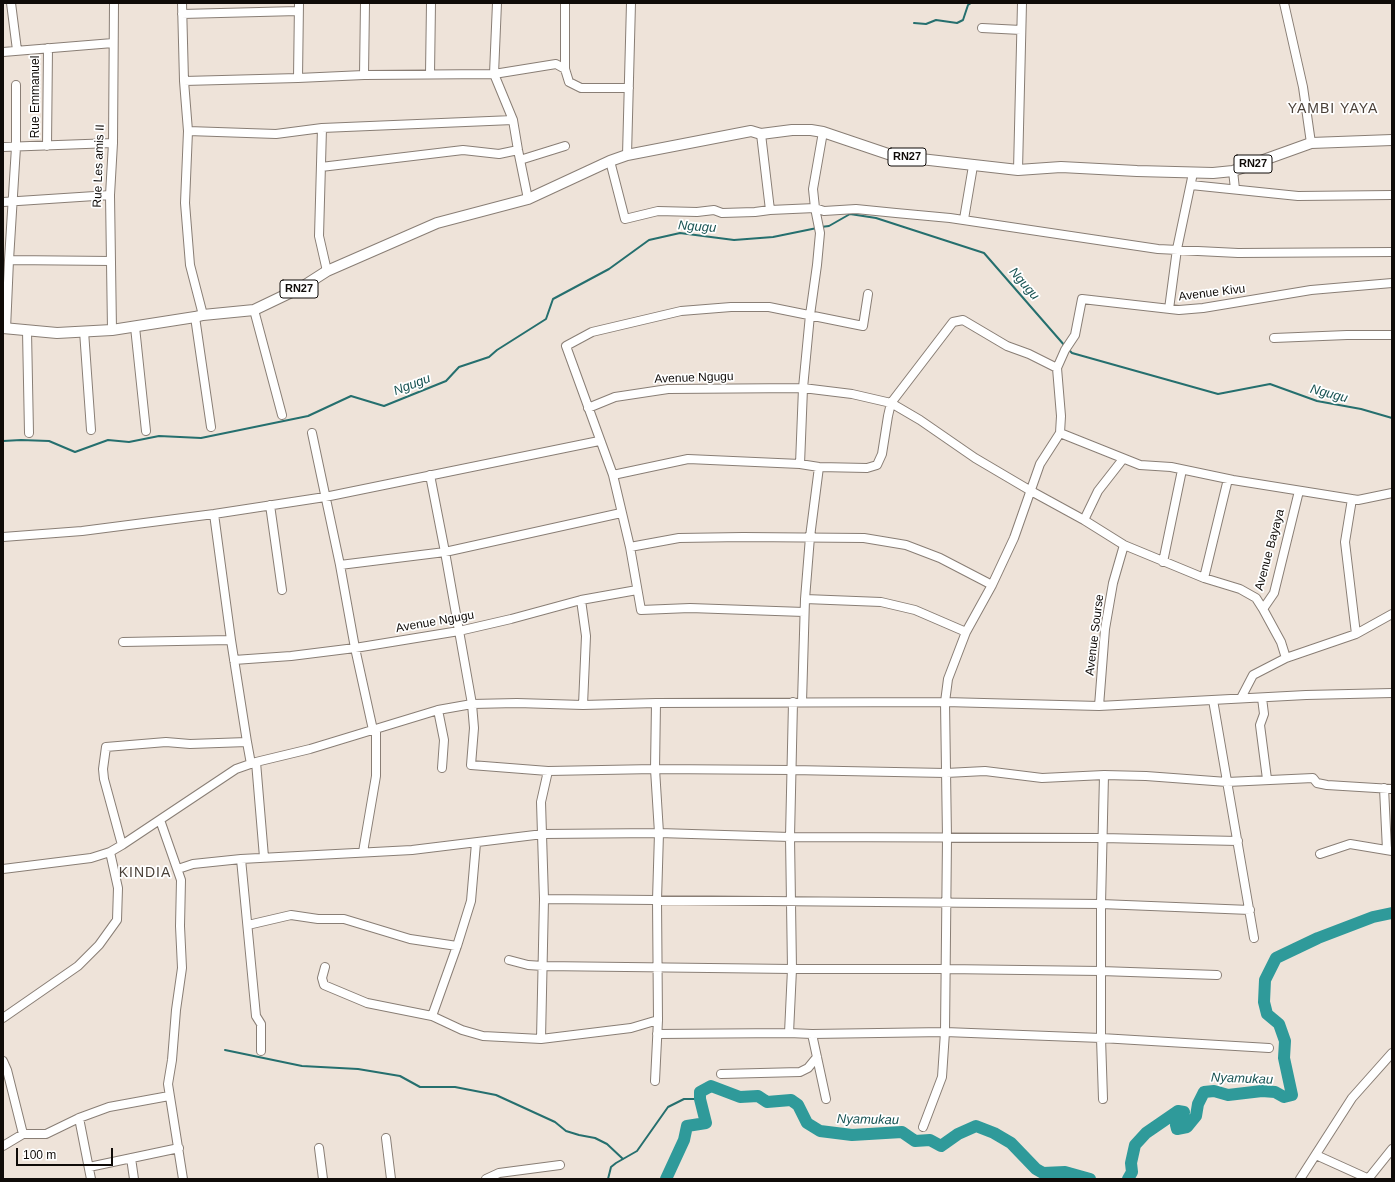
<!DOCTYPE html>
<html>
<head>
<meta charset="utf-8">
<style>
  body { margin:0 }
  #map { position:relative; width:1395px; height:1182px; overflow:hidden; background:#eee3d9; font-family:Helvetica,sans-serif }
  canvas { display:block }
  .frame { position:absolute; inset:0; border:4px solid #0f0b08; pointer-events:none }
  .scale { position:absolute; left:16px; top:1148px; width:97px; height:18px; box-sizing:border-box; border:2px solid #0f0b08; border-top:0; padding-left:5px; font-size:12px; line-height:14px; white-space:nowrap; color:#0f0b08; -webkit-text-stroke:3px #fff; paint-order:stroke }
</style>
</head>
<body>
<div id="map">
<canvas width="1395" height="1182"></canvas>
<div class="frame"></div>
<div class="scale">100 m</div>
</div>
<script>
const g = document.querySelector('canvas').getContext('2d');
g.lineJoin = 'round';
function shape(rows) {
  const path = new Path2D();
  for (const r of rows) {
    path.moveTo(r[0], r[1]);
    for (let i = 2; i < r.length; i += 2) path.lineTo(r[i], r[i + 1]);
  }
  return path;
}
function trace(path, color, width, dash) {
  g.strokeStyle = color;
  g.lineWidth = width;
  g.lineCap = dash ? 'butt' : 'round';
  g.setLineDash(dash || []);
  g.stroke(path);
}
function label(font, color, halo, rows, align = 'center') {
  g.font = font + ' Helvetica,sans-serif';
  g.lineWidth = 3.5;
  g.setLineDash([]);
  g.textBaseline = 'middle';
  g.strokeStyle = halo;
  g.fillStyle = color;
  for (const [text, x, y, turn = 0] of rows) {
    g.save();
    g.translate(x, y);
    g.rotate((+turn || 0) * Math.PI / 180);
    g.textAlign = isNaN(turn) ? turn : align;
    if (halo) g.strokeText(text, 0, 0);
    g.fillText(text, 0, 0);
    g.restore();
  }
}
trace(shape([
  [914,23,926,24,936,20,957,23,963,20,968,5,971,3],
  [821,227,829,226,850,214,876,218,984,253,1065,346],
  [1068,349,1072,353,1218,394,1270,384,1317,401,1361,409,1392,418],
  [3,441,21,440,49,441,75,452,108,440,129,442,159,436,201,438,308,416,351,396,384,406,446,381,459,367,489,357,497,350,546,319,553,299,609,269,649,240,680,233,734,240,773,237,817,228],
  [225,1050,302,1066,358,1069,400,1076,420,1087,455,1087,496,1095,555,1122,566,1131,579,1135,595,1138,607,1144,623,1159],
  [608,1179,611,1167,616,1163,637,1151,668,1107,684,1099,700,1099]
]), '#256f6e', 2);
trace(shape([
  [666,1179,684,1140,687,1126,706,1123,700,1099,700,1092,711,1086,740,1097,758,1096,767,1102,791,1100,798,1105,807,1123,820,1131,852,1135,902,1132,915,1141,930,1140,941,1146,958,1134,976,1126,994,1133,1011,1143,1036,1169,1043,1173,1065,1172,1090,1179],
  [1128,1179,1132,1172,1131,1163,1135,1145,1146,1133,1178,1111,1184,1112,1176,1125,1177,1129,1187,1127,1196,1116,1198,1104,1204,1092,1214,1091,1228,1095,1262,1091,1275,1092,1284,1097,1292,1095,1284,1058,1285,1041,1279,1024,1267,1014,1264,1002,1265,980,1276,958,1318,938,1373,917,1392,913]
]), '#2f9a9a', 12);
const minor = shape([
  [11,3,17,50],
  [182,3,184,81,188,131,185,203,190,265,203,315],
  [497,3,494,74,513,120,518,150,528,199],
  [565,3,565,69,569,82,581,88,629,88],
  [1284,3,1303,87,1311,143],
  [182,14,298,11],
  [982,28,1021,30],
  [3,52,113,43],
  [430,74,431,3],
  [364,75,365,3],
  [298,78,299,3],
  [184,81,298,78,364,75,494,74,556,64,565,69],
  [322,128,319,236,327,271],
  [188,131,276,134,322,128,513,120],
  [823,132,813,189,815,208,824,211,856,209,896,213,950,218,1158,249,1238,253,1392,252],
  [761,134,770,210],
  [47,146,48,48],
  [3,147,113,143],
  [627,155,631,3],
  [520,160,565,146],
  [610,161,625,219,658,211,697,212,714,210,722,213,755,212,770,210,815,208,820,233,817,265,810,315,803,388,800,464],
  [321,167,463,150,499,154,518,150],
  [1018,170,1022,3],
  [1233,171,1235,189],
  [1191,185,1298,196,1392,195],
  [3,202,110,195],
  [964,219,973,166],
  [9,260,111,261],
  [1169,309,1177,249,1193,173],
  [254,310,282,415],
  [195,317,211,427],
  [135,327,146,431],
  [6,329,9,260,16,147,16,85],
  [112,330,110,195,113,143,114,3],
  [27,331,29,433],
  [84,331,91,430],
  [1274,338,1347,335,1392,335],
  [588,408,615,397,668,389,803,388,852,394,891,403,920,420,975,458,1031,491,1084,520,1124,545,1204,578,1240,589,1256,598,1263,609],
  [312,433,340,565,355,648,373,730],
  [1060,433,1140,465,1171,467,1233,480,1358,500,1392,493],
  [430,475,445,552,472,704,474,728,471,765,548,771,655,769,792,770,946,773,985,771,1042,778,1104,775,1146,776,1227,782,1313,778,1317,783,1327,785,1392,789],
  [613,475,688,459,800,464,819,467,867,468,877,465,882,454,888,416,891,403,953,322,963,320,1007,346,1029,354,1057,368],
  [1352,499,1345,542,1356,634],
  [270,505,282,590],
  [214,514,231,640,247,742,251,764],
  [1084,520,1098,491,1123,459],
  [3,537,82,531,214,514,325,497,599,441],
  [630,547,679,538,743,537,864,538,906,545,940,558,992,585],
  [1163,562,1182,470],
  [340,565,445,552,621,513],
  [1204,578,1228,479],
  [805,599,881,602,915,610,966,632],
  [581,600,586,636,583,705],
  [804,612,690,608,641,610,630,547,613,475,566,346,592,332,681,311,731,307,769,307,863,326,868,294],
  [123,642,231,640],
  [1286,658,1281,642,1263,609,1274,593,1299,491],
  [234,660,291,656,355,648,459,631,511,619,581,600,637,590],
  [1241,698,1253,675,1286,658,1356,634,1392,614],
  [1262,698,1264,714,1260,725,1267,779],
  [1213,700,1254,938],
  [802,702,805,599,810,537,819,467],
  [1099,706,1105,629,1113,583,1124,545],
  [438,710,444,740,442,768],
  [256,762,264,857],
  [1384,788,1387,850],
  [160,820,181,880,180,926,182,968,176,1010,172,1060,168,1084,183,1179],
  [122,845,104,779,103,769,106,747,166,742,190,744,247,742],
  [363,852,376,776,376,729],
  [1320,854,1350,844,1392,851],
  [241,859,256,1016,261,1024,261,1051],
  [3,869,91,858,110,852,122,845,236,769,256,762,310,749,438,710,472,704,517,703,583,705,656,703,945,702,1099,706,1306,695,1392,693],
  [178,869,193,864,241,859,412,850,543,834,659,833,790,837,1102,838,1238,841],
  [544,899,1101,904,1250,910],
  [248,925,291,915,318,919,344,919,410,939,457,946],
  [509,960,528,965,543,966,792,969,945,969,1101,971,1217,975],
  [325,967,322,978,324,985,367,1003,432,1016,462,1030,483,1036,541,1039,631,1028,658,1020],
  [432,1016,457,946,471,901,476,843],
  [3,1018,78,966,99,945,117,920,118,888,110,852],
  [789,1033,792,969,790,837,793,702],
  [657,1034,789,1033,812,1034,945,1032,1101,1038,1269,1048],
  [812,1034,826,1099],
  [541,1039,544,899,541,802,548,771],
  [3,1061,7,1070,23,1134],
  [721,1074,800,1072,808,1068,817,1057],
  [655,1081,658,1020,657,900,659,833,655,769,656,703],
  [1103,1099,1101,1038,1101,904,1104,775],
  [79,1118,91,1179],
  [923,1127,942,1077,945,1032,947,838,945,702,948,679,966,632,992,585,1014,538,1040,464,1060,433,1061,416,1057,368,1065,350,1075,335,1082,299,1179,310,1203,308,1311,290,1392,283],
  [386,1138,391,1179],
  [3,1146,23,1134,46,1134,79,1118,109,1107,169,1096],
  [319,1148,323,1179],
  [1316,1155,1369,1179],
  [131,1158,134,1179],
  [89,1167,179,1148],
  [486,1179,499,1173,560,1165],
  [1300,1179,1352,1098,1392,1053],
  [1368,1179,1392,1149]
]);
const major = shape([
  [3,328,57,333,112,330,195,317,203,315,254,310,302,287,327,271,437,223,528,199,610,161,627,155,751,131,761,134,792,130,811,130,823,132,894,156,1018,170,1061,167,1137,171,1213,173,1233,171,1311,143,1392,140]
]);
trace(minor, '#897e75', 10);
trace(major, '#897e75', 12);
trace(minor, '#fff', 8);
trace(major, '#fff', 10);
for (const [x, y, w] of [
  [907,157,38],
  [1253,164,38],
  [299,289,38]
]) {
  const box = new Path2D();
  box.roundRect(x - w / 2, y - 9, w, 18, 3);
  g.fillStyle = '#fff';
  g.fill(box);
  trace(box, '#0f0b08', 1);
}
label('bold 11px', '#0f0b08', null, [
  ["RN27",907,157],
  ["RN27",1253,164],
  ["RN27",299,289]
]);
label('12px', '#0f0b08', '#fff', [
  ["Rue Emmanuel",36,97,-90],
  ["Rue Les amis II",99,166,-88],
  ["Avenue Kivu",1212,293,-7],
  ["Avenue Ngugu",694,378,-2],
  ["Avenue Bayaya",1270,550,-75],
  ["Avenue Ngugu",435,622,-10],
  ["Avenue Sourse",1095,635,-83]
]);
label('italic 13px', '#185353', '#fff', [
  ["Ngugu",697,227,4],
  ["Ngugu",1024,284,49],
  ["Ngugu",412,385,-21],
  ["Ngugu",1329,394,15],
  ["Nyamukau",1242,1079,2],
  ["Nyamukau",868,1120,1]
]);
g.letterSpacing = '1px';
label('14px', '#493f37', '#fff', [
  ["YAMBI YAYA",1333,109],
  ["KINDIA",145,873]
]);
g.letterSpacing = '0px';
</script>
</body>
</html>
